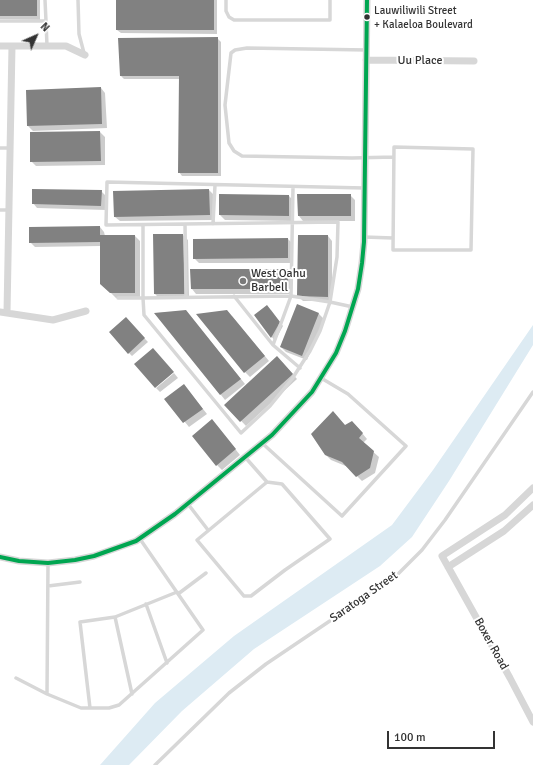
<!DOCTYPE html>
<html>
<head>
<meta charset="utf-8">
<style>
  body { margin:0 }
  #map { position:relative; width:533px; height:765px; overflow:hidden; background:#fff; font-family:Signika,sans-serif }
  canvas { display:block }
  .north { position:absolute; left:16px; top:16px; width:40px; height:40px; -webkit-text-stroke:3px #fff; paint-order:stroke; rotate:45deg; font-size:11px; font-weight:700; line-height:16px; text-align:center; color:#333 }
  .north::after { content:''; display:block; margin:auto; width:14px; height:18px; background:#333; clip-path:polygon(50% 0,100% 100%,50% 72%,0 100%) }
  .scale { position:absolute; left:387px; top:731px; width:108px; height:18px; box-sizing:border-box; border:2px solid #333; border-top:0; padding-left:5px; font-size:12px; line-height:14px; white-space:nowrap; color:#333; -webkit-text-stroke:3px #fff; paint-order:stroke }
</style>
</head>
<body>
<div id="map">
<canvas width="533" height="765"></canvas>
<div class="north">N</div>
<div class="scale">100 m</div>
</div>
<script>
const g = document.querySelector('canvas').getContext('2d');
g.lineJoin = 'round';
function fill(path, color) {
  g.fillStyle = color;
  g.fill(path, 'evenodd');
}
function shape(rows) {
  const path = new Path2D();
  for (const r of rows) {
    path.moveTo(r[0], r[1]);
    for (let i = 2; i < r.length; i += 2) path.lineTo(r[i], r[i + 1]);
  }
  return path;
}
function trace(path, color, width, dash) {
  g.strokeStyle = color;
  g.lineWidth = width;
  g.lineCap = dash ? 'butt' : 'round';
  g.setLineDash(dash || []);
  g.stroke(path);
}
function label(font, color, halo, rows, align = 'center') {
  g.font = font + ' Signika,sans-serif';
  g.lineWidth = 4;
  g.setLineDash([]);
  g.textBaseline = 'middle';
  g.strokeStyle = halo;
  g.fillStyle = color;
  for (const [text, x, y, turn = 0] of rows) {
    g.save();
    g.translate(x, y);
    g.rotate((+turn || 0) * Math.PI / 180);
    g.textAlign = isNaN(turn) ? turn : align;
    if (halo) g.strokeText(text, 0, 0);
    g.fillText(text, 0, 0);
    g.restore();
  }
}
fill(shape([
  [533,325,533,345,449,481,412,537,380,566,254,649,182,711,129,765,100,765,155,703,234,636,392,525,433,470]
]), '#ddebf3');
fill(shape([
  [0,0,40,0,40,20,0,19],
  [117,0,217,0,217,34,121,33,117,30],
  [217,38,221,42,221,176,182,176,179,172,180,79,124,79,121,76],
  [101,88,105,93,107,128,33,131,28,126],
  [100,132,105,137,105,165,36,166,31,161],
  [209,190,214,195,214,220,120,221,115,217],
  [101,191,106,196,106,210,37,208,33,203],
  [350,195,355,200,355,221,303,221,299,216],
  [289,196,294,201,294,221,225,220,220,215],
  [100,227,104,232,105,236,135,236,140,241,140,298,116,298,107,289,101,246,35,247,30,242],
  [154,235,183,235,188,240,189,298,160,299,155,294],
  [328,236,332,241,332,301,303,301,298,296],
  [288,239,293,244,293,263,199,263,194,258],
  [287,270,292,275,292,294,196,294,192,289],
  [297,306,319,314,324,319,307,360,286,352,281,347],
  [271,310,283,326,275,341,255,316],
  [186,311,245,384,225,400,156,313],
  [232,316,269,361,250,377,245,372],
  [125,318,148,342,132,356,129,353],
  [282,362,297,379,246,426,226,405],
  [174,373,178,378,160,392,156,388],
  [188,390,207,414,189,427,166,399],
  [217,426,240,455,222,470,217,465],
  [345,426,357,427,367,439,363,443,379,457,375,473,362,481,348,467,331,460,325,454]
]), '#0003');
fill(shape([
  [0,0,37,0,37,16,0,16],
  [116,0,214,0,214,30,116,30],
  [218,37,218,173,178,173,179,76,120,76,118,38],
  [101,87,102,124,27,126,26,90],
  [100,131,101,161,30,162,30,132],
  [32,189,102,190,101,206,32,204],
  [209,189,210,215,114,217,113,191],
  [219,194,289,195,289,216,219,215],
  [297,194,351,194,351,216,298,216],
  [100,226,100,235,135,235,135,293,110,293,100,284,100,242,29,243,29,227],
  [153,234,183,234,185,294,154,294],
  [298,235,328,235,328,297,297,296],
  [288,238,288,258,193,259,193,239],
  [190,269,288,269,288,289,191,289],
  [297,304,319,313,302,356,280,347],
  [267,305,280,322,271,338,254,315],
  [186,310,241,379,220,395,154,313],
  [227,310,265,356,244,373,196,314],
  [126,317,145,338,128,354,109,332],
  [153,348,174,372,155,388,134,364],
  [277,356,293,374,240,422,224,405],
  [184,384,203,409,183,423,164,399],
  [333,411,345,425,352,421,363,433,359,438,374,451,370,468,356,477,342,462,325,455,311,434],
  [212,419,236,449,216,466,192,436]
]), '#818181');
trace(shape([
  [45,0,46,21],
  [78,0,79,34,84,53],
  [226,0,226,11,229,17,234,20,330,20,330,0],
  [0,21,46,21,47,46],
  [367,50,247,48,235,50,231,53,225,105,229,143,234,151,242,156,352,158,394,157],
  [394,147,473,149,471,250,393,250,394,147],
  [0,148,9,148],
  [0,210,9,210],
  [185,224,186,297],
  [213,224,215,185],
  [364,237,393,238],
  [234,296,273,345,291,296,293,187],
  [118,298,143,298,144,315,241,433,270,406,292,379,310,351,320,331,330,302,291,296,143,298,143,225],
  [353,307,330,302,337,257,338,222,106,225,107,182,364,188],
  [273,345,300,368],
  [262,443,342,516,406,446,348,394,321,378],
  [245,457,267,482,197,540,244,596,251,596,285,570,330,539,282,484,267,482],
  [188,504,208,530],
  [48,586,80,582],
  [178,594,206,573],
  [146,604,167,663],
  [16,678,47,694,48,563],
  [47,694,81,708,109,708,119,705,203,630,140,539],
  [132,694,115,617,177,592],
  [90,708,80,622,115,617],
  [155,765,229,693,266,664,395,577,422,550,445,520,533,392]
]), '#d7d7d7', 3.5);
trace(shape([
  [0,46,66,46,85,55],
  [366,60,474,61],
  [0,312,53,320,86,311],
  [7,312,12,46],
  [533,488,505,515,442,556,510,678,533,722],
  [0,557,19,561,48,563,75,560,94,556,136,541,175,514,272,435,312,392,336,353,345,331,358,289,362,263,364,242,367,0],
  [448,567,504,531,533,505]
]), '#d7d7d7', 7);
trace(shape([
  [0,557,19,561,48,563,75,560,94,556,136,541,175,514,272,435,312,392,336,353,345,331,358,289,362,263,364,242,367,0]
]), '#00a651', 4);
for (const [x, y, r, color] of [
  [367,17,3.5,"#333"],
  [243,281,4,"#7a7a7a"]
]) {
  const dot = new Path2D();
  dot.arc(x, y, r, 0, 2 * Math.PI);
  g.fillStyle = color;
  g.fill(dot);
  trace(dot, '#fff', 1.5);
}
label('11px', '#333', '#fff', [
  ["Lauwiliwili Street",374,11],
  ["+ Kalaeloa Boulevard",374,25]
], 'left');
label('12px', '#333', '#fff', [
  ["Uu Place",420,61],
  ["Saratoga Street",364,597,-35],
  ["Boxer Road",491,644,61]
]);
label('12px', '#333', '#fff', [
  ["West Oahu",251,274],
  ["Barbell",251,288]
], 'left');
</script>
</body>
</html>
